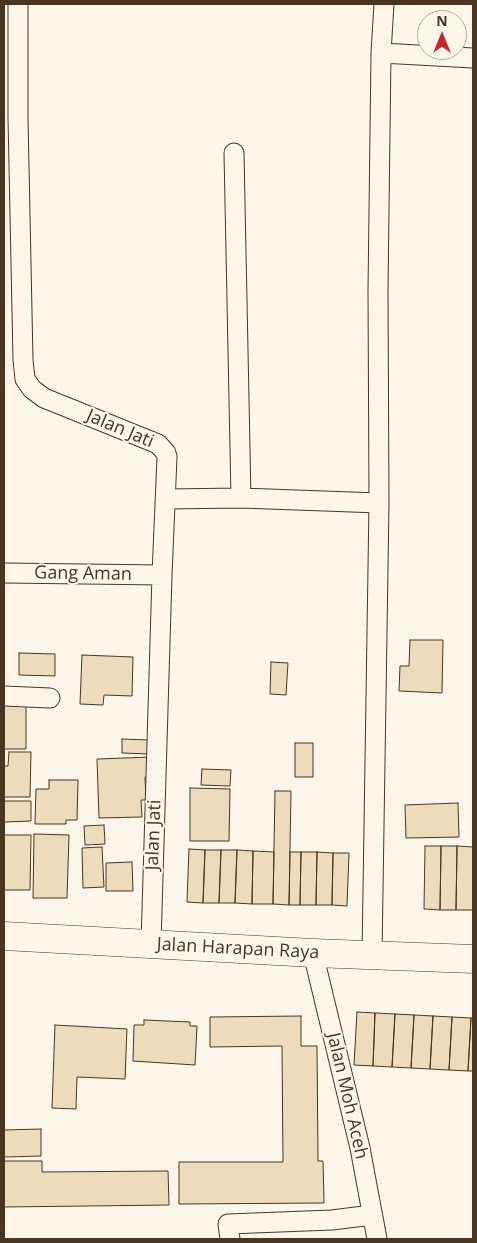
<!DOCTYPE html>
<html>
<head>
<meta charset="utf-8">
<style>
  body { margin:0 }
  #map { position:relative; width:477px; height:1243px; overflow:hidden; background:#fbf6e9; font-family:"Open Sans",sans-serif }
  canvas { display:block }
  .frame { position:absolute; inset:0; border:5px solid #4a3520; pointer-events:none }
  .north { position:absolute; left:417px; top:10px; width:50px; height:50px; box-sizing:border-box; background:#fbf6e9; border:1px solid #b4a999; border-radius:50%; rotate:0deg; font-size:14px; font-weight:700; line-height:20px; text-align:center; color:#4a3520 }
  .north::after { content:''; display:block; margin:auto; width:18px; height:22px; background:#c62828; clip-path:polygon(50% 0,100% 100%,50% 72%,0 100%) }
</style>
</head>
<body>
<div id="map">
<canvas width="477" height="1243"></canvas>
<div class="frame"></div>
<div class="north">N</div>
</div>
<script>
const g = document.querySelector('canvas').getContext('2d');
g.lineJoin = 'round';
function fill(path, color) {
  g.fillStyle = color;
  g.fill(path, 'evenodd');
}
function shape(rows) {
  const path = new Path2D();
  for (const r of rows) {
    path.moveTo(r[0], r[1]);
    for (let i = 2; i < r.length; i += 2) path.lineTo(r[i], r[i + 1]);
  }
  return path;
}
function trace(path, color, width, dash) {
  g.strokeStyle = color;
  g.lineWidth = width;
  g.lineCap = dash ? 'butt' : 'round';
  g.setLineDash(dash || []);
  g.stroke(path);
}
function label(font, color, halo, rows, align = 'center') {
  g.font = font + ' "Open Sans",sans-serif';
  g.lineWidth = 4;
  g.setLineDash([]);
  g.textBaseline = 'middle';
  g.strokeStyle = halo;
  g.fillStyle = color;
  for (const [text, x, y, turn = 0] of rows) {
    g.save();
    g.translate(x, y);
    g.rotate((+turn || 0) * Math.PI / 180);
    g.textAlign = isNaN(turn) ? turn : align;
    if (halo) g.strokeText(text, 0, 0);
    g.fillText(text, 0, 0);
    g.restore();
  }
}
const building = shape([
  [410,640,443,640,442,693,399,691,400,666,409,666,410,640],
  [19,653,55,654,55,676,19,675,19,653],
  [82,655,133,657,132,696,104,695,103,705,80,704,82,655],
  [271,662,288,663,286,695,270,694,271,662],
  [4,705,26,705,26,749,4,749,4,705],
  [122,739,149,740,149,754,122,753,122,739],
  [295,743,313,743,313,777,295,777,295,743],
  [9,752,31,752,30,797,4,797,4,766,8,766,9,752],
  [153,757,154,776,145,777,146,800,141,800,142,817,99,818,97,759,153,757],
  [202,769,231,770,230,786,201,785,202,769],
  [49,780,78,780,77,820,66,820,66,824,35,824,36,789,49,789,49,780],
  [190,788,230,789,229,841,190,841,190,788],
  [275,791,291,791,289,905,273,904,275,791],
  [4,801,31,801,31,821,4,822,4,801],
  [458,803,459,837,406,838,405,805,458,803],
  [104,825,105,844,85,845,84,826,104,825],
  [34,834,69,835,67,898,33,898,34,834],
  [4,835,31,835,30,890,4,890,4,835],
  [425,846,441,846,440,910,424,909,425,846],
  [441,846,457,846,456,910,440,910,441,846],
  [457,846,473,847,473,910,456,910,457,846],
  [102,847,104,887,83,888,82,848,102,847],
  [189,849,205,850,203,903,187,902,189,849],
  [205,850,221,850,219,903,203,903,205,850],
  [221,850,237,850,235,903,219,903,221,850],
  [237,850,253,851,252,904,235,903,237,850],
  [253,851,274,852,273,904,252,904,253,851],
  [290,852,301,852,300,905,289,905,290,852],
  [301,852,317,852,316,905,300,905,301,852],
  [317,852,333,853,332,905,316,905,317,852],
  [333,853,349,853,347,906,332,905,333,853],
  [132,862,133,891,106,891,106,863,132,862],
  [357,1012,375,1013,373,1066,354,1065,357,1012],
  [375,1013,395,1014,392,1067,373,1066,375,1013],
  [395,1014,414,1015,411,1068,392,1067,395,1014],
  [414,1015,433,1016,430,1069,411,1068,414,1015],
  [301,1016,301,1046,317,1046,318,1161,323,1161,324,1203,179,1204,179,1162,283,1162,282,1046,210,1047,210,1017,301,1016],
  [433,1016,452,1017,449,1070,430,1069,433,1016],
  [452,1017,471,1018,468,1071,449,1070,452,1017],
  [471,1018,473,1018,473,1071,468,1071,471,1018],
  [144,1020,190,1022,190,1026,197,1026,195,1065,133,1061,134,1025,144,1025,144,1020],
  [55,1025,127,1029,125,1079,77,1077,76,1109,52,1108,55,1025],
  [41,1129,41,1156,4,1157,4,1130,41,1129],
  [4,1161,42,1161,42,1172,168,1171,169,1205,4,1207,4,1161]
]);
fill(building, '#ecdcbc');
trace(building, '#4a3520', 1);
const minor = shape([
  [18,4,18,118,23,360,25,379,32,389,44,398,158,444,166,453,167,457,162,575,151,944],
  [381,53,473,58],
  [234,153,241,498],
  [166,499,241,498,379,503],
  [4,573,162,575],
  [4,696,50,698],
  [313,953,360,1148,377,1239],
  [372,955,379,503,378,290,381,53,384,4],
  [230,1239,228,1224,332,1220,372,1215]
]);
const primary = shape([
  [4,936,313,953,473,959]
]);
trace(minor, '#4a3520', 21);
trace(primary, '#4a3520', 29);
trace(minor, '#fbf6e9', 19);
trace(primary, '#fbf6e9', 28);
label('18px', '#4a3520', '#fbf6e9', [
  ["Jalan Jati",120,429,23],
  ["Gang Aman",83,574,1],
  ["Jalan Jati",154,835,-88],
  ["Jalan Harapan Raya",238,949,3],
  ["Jalan Moh Aceh",347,1096,77]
]);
</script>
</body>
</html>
